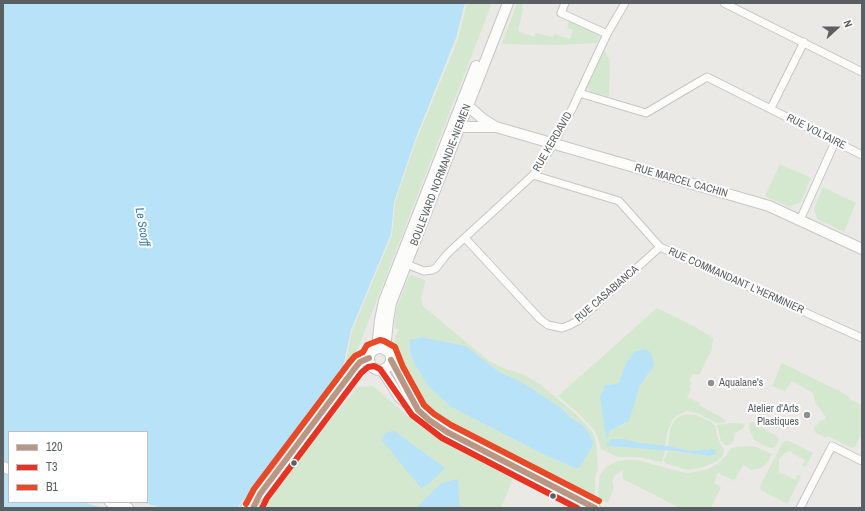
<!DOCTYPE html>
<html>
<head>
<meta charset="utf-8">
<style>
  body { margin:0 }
  #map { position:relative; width:865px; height:511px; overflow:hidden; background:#ebe9e5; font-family:"Archivo Narrow",sans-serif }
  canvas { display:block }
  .frame { position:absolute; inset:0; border:4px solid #5a5f63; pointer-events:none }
  .legend { position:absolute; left:8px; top:431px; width:140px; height:72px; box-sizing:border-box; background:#fff; border:1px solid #bdbfc1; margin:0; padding:5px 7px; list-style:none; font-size:12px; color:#5a5f63 }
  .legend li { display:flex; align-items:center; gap:8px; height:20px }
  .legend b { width:20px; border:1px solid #bdbfc1 }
  .north { position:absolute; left:817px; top:8px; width:40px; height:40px; -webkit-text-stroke:3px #fff; paint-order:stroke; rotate:69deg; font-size:11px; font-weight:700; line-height:16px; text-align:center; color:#5a5f63 }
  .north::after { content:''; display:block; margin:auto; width:14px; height:18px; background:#5a5f63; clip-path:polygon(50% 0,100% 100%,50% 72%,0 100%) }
</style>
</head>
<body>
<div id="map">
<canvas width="865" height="511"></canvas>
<div class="frame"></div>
<ul class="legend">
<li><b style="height:5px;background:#b89785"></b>120</li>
<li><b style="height:5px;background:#e63323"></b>T3</li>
<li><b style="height:5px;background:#e84927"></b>B1</li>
</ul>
<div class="north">N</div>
</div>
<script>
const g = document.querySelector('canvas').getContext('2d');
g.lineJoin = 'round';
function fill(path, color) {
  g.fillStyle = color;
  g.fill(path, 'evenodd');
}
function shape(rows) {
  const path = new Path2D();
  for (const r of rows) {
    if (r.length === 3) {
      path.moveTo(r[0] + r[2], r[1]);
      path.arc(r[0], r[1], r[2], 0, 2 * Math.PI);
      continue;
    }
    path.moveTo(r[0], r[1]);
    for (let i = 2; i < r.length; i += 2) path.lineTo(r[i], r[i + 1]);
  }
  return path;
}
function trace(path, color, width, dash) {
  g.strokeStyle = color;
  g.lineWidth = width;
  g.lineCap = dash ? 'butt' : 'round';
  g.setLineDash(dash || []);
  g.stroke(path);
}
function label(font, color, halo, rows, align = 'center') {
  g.font = font + ' "Archivo Narrow",sans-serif';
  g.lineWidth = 4;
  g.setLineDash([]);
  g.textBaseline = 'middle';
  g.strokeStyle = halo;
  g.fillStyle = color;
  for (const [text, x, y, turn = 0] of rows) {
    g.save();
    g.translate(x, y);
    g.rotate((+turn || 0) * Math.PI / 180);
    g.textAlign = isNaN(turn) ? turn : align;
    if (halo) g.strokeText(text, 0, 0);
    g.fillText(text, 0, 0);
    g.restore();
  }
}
fill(shape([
  [467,3,492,3,359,346,350,367,343,374,352,331,392,235,395,202,416,141,458,39],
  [517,3,523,3,522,8,523,9,518,31,534,37,536,33,553,37,554,34,570,39,573,30,567,28,569,21,563,19,564,18,600,35,597,43,558,45,502,44],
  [603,51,605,52,610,61,609,96,607,96,591,92,587,88,587,83],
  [780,164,811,178,801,202,789,207,765,196],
  [823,187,856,203,844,232,817,219,814,209],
  [411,275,425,280,425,284,421,298,423,306,489,361,503,368,522,374,537,382,576,414,592,431,596,442,598,469,595,477,595,497,453,424,432,411,425,403,406,376,400,360,399,352,395,345,395,337,399,329,396,329,394,326,397,307,409,276],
  [422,337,466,346,499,372,518,380,536,391,564,410,570,417,584,426,593,440,579,468,574,467,561,462,517,441,451,407,429,387,414,363,410,352],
  [657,308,690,324,713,338,712,349,699,375,693,374,689,381,692,382,689,388,691,389,687,397,700,403,699,405,726,420,726,421,723,423,717,423,697,413,687,411,678,415,673,419,668,430,665,446,652,445,612,439,606,444,607,446,665,450,663,460,661,462,639,457,618,457,601,449,597,435,594,430,577,412,558,396],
  [646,349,651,370,640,385,625,424,610,431,607,437,600,397,605,385,615,384,619,382,638,350],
  [782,363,841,392,849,397,851,400,862,405,862,433,855,447,852,448,828,436,826,438,814,432,814,428,820,421,824,420,826,417,816,404,813,393,792,381,785,391,772,386],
  [373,386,422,428,446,443,513,479,501,508,264,508,313,440,358,387],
  [687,414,696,415,711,422,715,426,718,439,724,450,723,455,717,461,704,467,688,470,681,468,665,463,664,460,668,451,708,456,714,455,714,449,691,451,668,446,670,430,674,421,679,417],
  [753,422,756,424,757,427,760,429,761,427,778,437,779,439,775,447,772,448,767,447,754,440,750,431,749,426,750,423],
  [733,423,745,424,745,425,742,429,735,433,733,442,729,445,725,445,721,441,717,425],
  [787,440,813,453,806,466,802,466,805,460,792,453,791,451,785,453,779,460,779,469,780,474,782,473,795,480,798,474,801,477,787,504,761,490,760,486,783,442],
  [754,446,772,454,767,463,761,468,756,469,752,470,743,465,734,481,718,473,714,483,721,487,711,507,712,508,680,508,623,479,623,470,614,476,612,482,614,488,608,503,600,500,598,492,600,475,606,467,615,462,627,460,637,460,681,472,688,473,708,469,714,466,721,461,732,448,735,447]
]), '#d4e8cf');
fill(shape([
  [3,3,465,3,456,38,415,140,394,202,391,234,351,330,341,376,305,425,237,508,3,508],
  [9,432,147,432,147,502,9,502],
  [422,337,466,346,499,372,518,380,536,391,564,410,570,417,584,426,593,440,593,445,579,468,575,468,541,453,451,407,429,387,414,363,410,352,410,340],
  [643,349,648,350,652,356,654,365,651,370,640,385,629,421,610,431,608,437,606,437,600,397,605,385,615,384,619,382,625,365,634,352],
  [394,431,445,468,429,484,421,488,381,439,387,432],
  [612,439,624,439,640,443,668,446,691,451,714,449,716,452,714,455,708,456,674,451,607,446,606,444],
  [458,479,459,503,461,508,416,508,441,483]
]), '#b7e2f7');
fill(shape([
  [83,502,142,502,161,508,102,508]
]), '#ebe9e5');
const street = shape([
  [565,3,561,13,607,34],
  [724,3,862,72],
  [579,93,646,113,707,77,862,155],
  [771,108,804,42],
  [533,175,619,201,660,247,862,338],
  [800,220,835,142],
  [465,238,540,319,548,325,562,328,570,325,579,320,660,247],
  [406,264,424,271,432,270,436,268,447,254,533,175,554,143,573,107,607,34,625,3],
  [800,508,832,446,862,461]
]);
const secondary = shape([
  [468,106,483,119,494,126],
  [460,127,496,127,769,206,862,249],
  [380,359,11],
  [377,348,380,320,384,301,476,66],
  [385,350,388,320,391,303,508,3],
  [391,360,417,409],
  [382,370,400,398,447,432,595,508],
  [3,467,9,469],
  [110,502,128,508],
  [246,508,260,494,275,476,355,368,360,362,369,358]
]);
trace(street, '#c6c6c6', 9);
trace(secondary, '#c7c7c7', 12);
trace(street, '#fcfcfb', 7);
trace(secondary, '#fcfcfb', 10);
trace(shape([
  [391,360,418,410,429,420,447,432,595,508],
  [253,508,260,494,355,368,360,362,369,358]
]), '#b89785', 6);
trace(shape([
  [262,508,267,498,361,373,368,367,374,366,380,369,412,415,442,438,577,508]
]), '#e63323', 6);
trace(shape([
  [246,504,254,489,349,363,355,356,363,352,367,345,380,340,384,341,395,347,403,367,424,405,434,414,451,425,599,501]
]), '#e84927', 6);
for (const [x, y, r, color] of [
  [711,383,4,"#8d8f90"],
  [807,415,4,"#8d8f90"],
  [294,463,3.5,"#5a5f63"],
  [553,496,3.5,"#5a5f63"]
]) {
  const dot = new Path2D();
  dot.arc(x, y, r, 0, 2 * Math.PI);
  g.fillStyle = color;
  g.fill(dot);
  trace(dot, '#fff', 1.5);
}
label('11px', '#5a5f63', '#fff', [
  ["RUE VOLTAIRE",816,132,27],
  ["RUE KERDAVID",553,142,-60],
  ["BOULEVARD NORMANDIE-NIEMEN",441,175,-69],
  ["RUE MARCEL CACHIN",681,181,16],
  ["RUE COMMANDANT L'HERMINIER",736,281,24],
  ["RUE CASABIANCA",607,294,-41]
]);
label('11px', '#5a5f63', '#fff', [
  ["Aqualane's",719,383],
  ["Atelier d'Arts",799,409,"right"],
  ["Plastiques",799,422,"right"]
], 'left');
label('italic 12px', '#387cac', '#fff', [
  ["Le Scorff",142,227,80]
]);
</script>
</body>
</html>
